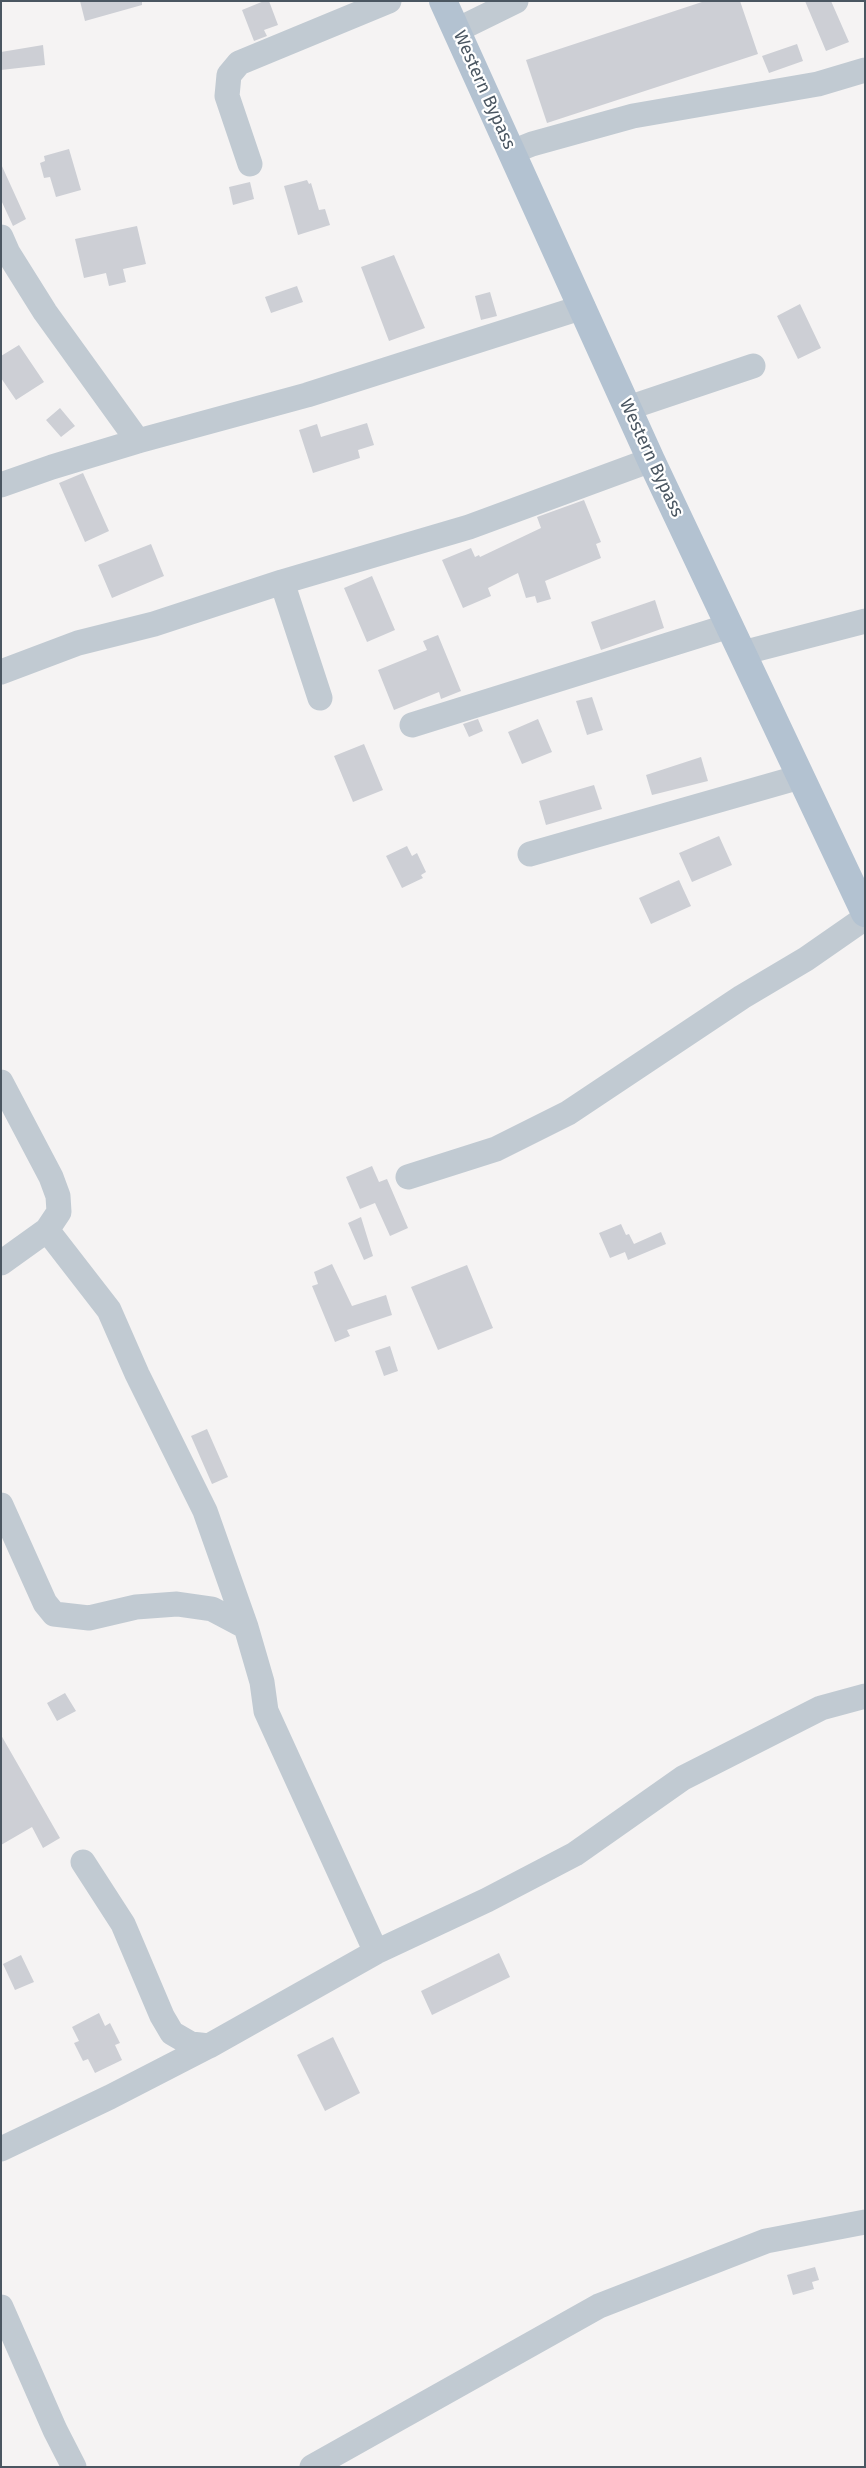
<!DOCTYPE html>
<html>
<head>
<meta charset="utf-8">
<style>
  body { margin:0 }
  #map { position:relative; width:866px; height:2468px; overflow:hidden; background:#f5f3f3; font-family:"Fira Sans",sans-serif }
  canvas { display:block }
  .frame { position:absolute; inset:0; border:2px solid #4a5661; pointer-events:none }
</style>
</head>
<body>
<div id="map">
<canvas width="866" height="2468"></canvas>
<div class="frame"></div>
</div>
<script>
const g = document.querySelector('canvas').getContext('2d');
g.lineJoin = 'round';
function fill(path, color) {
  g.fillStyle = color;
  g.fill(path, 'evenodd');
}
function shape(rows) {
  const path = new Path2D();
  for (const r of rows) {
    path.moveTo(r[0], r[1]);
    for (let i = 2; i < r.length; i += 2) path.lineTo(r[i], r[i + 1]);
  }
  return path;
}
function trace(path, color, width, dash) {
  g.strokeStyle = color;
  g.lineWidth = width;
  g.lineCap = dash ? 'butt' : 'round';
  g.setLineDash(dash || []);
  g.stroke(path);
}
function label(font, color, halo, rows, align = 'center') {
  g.font = font + ' "Fira Sans",sans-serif';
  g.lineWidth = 4.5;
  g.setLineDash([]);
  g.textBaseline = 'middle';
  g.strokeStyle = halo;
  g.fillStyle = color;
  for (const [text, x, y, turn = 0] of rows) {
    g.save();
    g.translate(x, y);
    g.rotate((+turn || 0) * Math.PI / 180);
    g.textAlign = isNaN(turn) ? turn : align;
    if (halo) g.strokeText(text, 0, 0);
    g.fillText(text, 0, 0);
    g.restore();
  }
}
fill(shape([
  [80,1,142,1,142,5,85,21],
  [264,1,269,1,278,25,264,30,267,36,254,41,242,10],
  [705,1,740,1,758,54,547,123,526,60],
  [805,1,831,1,849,42,826,51],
  [797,44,803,61,769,73,762,56],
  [43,45,45,65,1,70,1,52],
  [69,149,81,190,56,197,50,177,44,178,40,163,45,161,44,156],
  [1,164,26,219,13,226,1,200],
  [307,180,309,184,311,183,319,210,325,209,330,225,298,235,284,186],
  [250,182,254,199,233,205,229,187],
  [137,226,146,264,123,269,126,282,109,286,106,273,84,278,75,239],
  [394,255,425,328,389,341,361,267],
  [297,286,303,302,271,313,265,297],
  [490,292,497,316,481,320,475,296],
  [800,304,821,348,798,359,777,316],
  [19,345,44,382,16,400,1,378,1,356],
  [60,408,75,426,61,437,46,420],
  [367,423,374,445,358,450,360,458,313,473,299,430,317,424,321,437],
  [83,473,109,531,85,542,59,483],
  [584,500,601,542,596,544,601,558,545,581,551,599,537,603,535,596,526,598,518,573,488,588,491,596,463,608,442,560,471,548,475,557,479,555,480,557,541,528,537,517],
  [151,544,164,576,112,598,98,565],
  [372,576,395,630,367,642,344,588],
  [655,600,664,628,601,650,591,622],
  [438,635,461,691,441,699,439,692,394,710,378,670,427,650,423,641],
  [592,697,603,730,587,735,576,701],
  [478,719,483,731,469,737,463,724],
  [538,719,552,752,522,764,508,732],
  [364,744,383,790,353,802,334,756],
  [701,757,708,781,652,795,646,775],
  [594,785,602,809,546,825,539,801],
  [719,836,732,865,692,882,679,853],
  [407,846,412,856,417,853,426,872,421,875,423,878,402,888,386,856],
  [679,880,691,906,651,924,639,898],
  [372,1166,379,1182,387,1179,408,1228,390,1236,375,1203,360,1209,346,1177],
  [361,1217,373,1256,364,1260,348,1223],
  [621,1224,626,1235,629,1234,634,1244,661,1232,666,1244,628,1260,625,1252,610,1258,599,1233],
  [332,1264,352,1306,386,1295,392,1315,347,1330,350,1336,335,1342,312,1286,318,1284,314,1272],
  [467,1265,493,1328,438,1350,411,1287],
  [390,1346,398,1371,384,1376,375,1351],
  [207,1429,228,1477,212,1484,191,1436],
  [65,1693,76,1711,57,1721,47,1703],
  [1,1735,60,1838,43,1848,32,1827,1,1845],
  [499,1953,510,1977,432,2015,421,1991],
  [21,1955,34,1982,15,1990,3,1964],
  [99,2013,105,2026,110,2023,120,2043,115,2045,122,2060,95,2073,88,2059,83,2061,74,2043,79,2041,72,2027],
  [333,2037,360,2093,325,2111,297,2055],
  [815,2267,819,2280,812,2282,814,2289,793,2295,787,2275]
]), '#cdcfd5');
trace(shape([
  [457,30,516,1],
  [512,152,532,144,633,116,818,84,865,70],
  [250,164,227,96,229,75,239,63,389,1],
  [1,237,8,253,45,312,138,441],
  [628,408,753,366],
  [1,485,52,467,138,441,307,395,583,307],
  [282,582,320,698],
  [742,653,865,621],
  [1,672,78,643,154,624,282,582,469,527,651,460],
  [412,725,729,626],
  [530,854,800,777],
  [1,1082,51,1177,58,1196,59,1212,47,1230,1,1263],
  [408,1177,496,1149,568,1113,742,997,806,959,865,918],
  [47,1230,109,1310,137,1374,205,1511,246,1627,262,1682,266,1711,376,1952],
  [1,1505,45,1603,54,1614,89,1618,136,1607,177,1604,212,1609,246,1627],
  [83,1862,123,1924,162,2016,172,2033,191,2044,209,2046,376,1952,487,1900,575,1854,683,1778,821,1708,865,1696],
  [1,2149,110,2097,209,2046],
  [1,2307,55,2430,74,2467],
  [312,2467,599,2306,766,2241,865,2222]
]), '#c1cad2', 25);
trace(shape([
  [443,1,651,460,865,913]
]), '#b3c2d1', 28);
label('18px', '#4a5661', '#fff', [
  ["Western Bypass",484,90,66],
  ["Western Bypass",651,458,65]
]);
</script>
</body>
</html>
